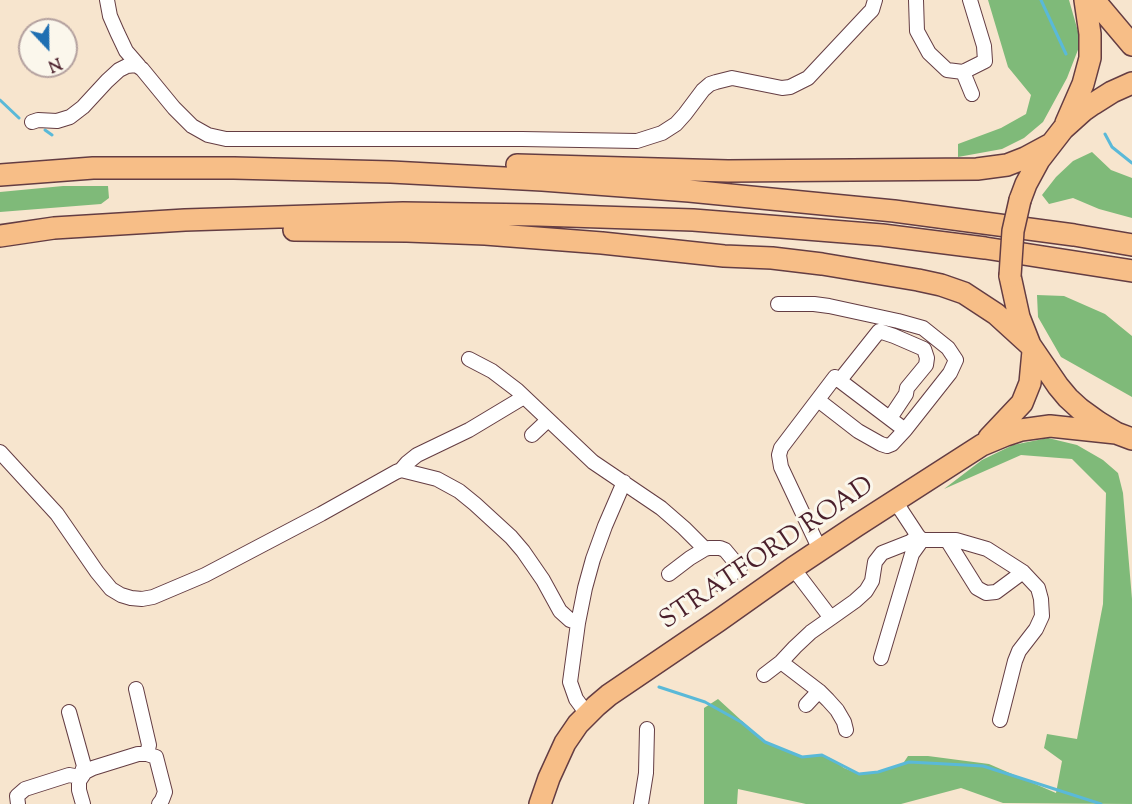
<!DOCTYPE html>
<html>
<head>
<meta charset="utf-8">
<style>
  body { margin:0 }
  #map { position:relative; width:1132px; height:804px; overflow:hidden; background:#f7e5ce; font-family:"Sorts Mill Goudy",serif }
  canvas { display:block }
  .north { position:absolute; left:18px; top:18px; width:60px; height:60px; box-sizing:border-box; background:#fbf7ec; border:2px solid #b4a19f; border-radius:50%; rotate:158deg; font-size:16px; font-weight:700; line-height:24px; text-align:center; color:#4a1f2b }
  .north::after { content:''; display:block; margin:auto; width:21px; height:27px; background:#1f6fb2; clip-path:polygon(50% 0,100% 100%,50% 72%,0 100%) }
</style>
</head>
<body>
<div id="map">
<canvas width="1132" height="804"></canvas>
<div class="north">N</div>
</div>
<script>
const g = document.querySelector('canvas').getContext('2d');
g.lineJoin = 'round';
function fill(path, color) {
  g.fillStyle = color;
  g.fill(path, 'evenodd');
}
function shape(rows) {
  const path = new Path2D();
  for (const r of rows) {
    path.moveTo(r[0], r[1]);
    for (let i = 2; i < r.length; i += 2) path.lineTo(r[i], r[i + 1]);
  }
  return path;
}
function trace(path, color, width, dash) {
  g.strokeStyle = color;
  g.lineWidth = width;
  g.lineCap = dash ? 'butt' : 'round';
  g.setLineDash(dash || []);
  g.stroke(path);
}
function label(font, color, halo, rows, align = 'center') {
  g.font = font + ' "Sorts Mill Goudy",serif';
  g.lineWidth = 6;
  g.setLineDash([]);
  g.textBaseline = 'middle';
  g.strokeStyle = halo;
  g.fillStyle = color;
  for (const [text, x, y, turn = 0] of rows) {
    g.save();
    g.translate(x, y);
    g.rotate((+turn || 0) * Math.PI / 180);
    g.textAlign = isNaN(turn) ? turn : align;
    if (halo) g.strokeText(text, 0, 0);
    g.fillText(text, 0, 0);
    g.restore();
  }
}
fill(shape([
  [988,0,1069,0,1081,42,1067,78,1043,122,1024,138,1002,149,958,157,958,144,1001,128,1026,114,1031,95,1008,67],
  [1092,152,1111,170,1132,178,1132,218,1099,209,1073,198,1049,204,1042,195,1056,177,1073,161],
  [63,186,108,186,109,198,101,204,0,212,0,192],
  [1037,295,1064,296,1105,314,1132,336,1132,397,1061,357,1038,317],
  [1048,438,1077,445,1103,460,1118,473,1123,493,1132,599,1132,804,1003,803,961,788,901,804,806,804,738,789,737,804,704,804,704,708,718,699,765,742,802,757,822,755,830,758,844,768,859,774,878,772,902,765,908,756,928,756,989,764,1056,793,1062,761,1044,748,1047,734,1077,739,1103,604,1106,493,1072,459,1021,455,944,489,982,460,1013,445]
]), '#7fba79');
trace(shape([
  [1041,0,1066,54],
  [0,100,19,118],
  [45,130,52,135],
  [1105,134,1112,147,1132,163],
  [659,687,705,702,741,722,765,742,802,757,822,755,859,774,878,772,909,762,983,766,1101,804]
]), '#5ab9d8', 3);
const minor = shape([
  [107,0,110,16,117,32,126,51,139,66],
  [916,0,917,31,929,53,947,70,963,72,972,94],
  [963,72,985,61,984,46,970,0],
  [32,122,38,120,57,121,70,117,83,107,107,81,119,70,127,66,136,65,142,69,174,108,192,126,208,135,226,139,522,139,637,141,662,133,676,124,685,114,703,90,710,84,716,82,732,78,782,88,790,87,808,78,868,14,872,10,875,0],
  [778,304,814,304,829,306,898,321,923,328,948,348,956,360,950,373,905,430,835,377,781,448,779,455,781,467,820,550],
  [469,359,492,371,517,390,593,462,661,508,684,528,705,549],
  [840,380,879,331,894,336,924,349,927,358,926,365,907,388,906,394,890,418],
  [818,400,858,431,881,444,887,446,892,444,905,430],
  [532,435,548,420],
  [0,452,57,514,97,572,111,589,121,595,131,598,142,599,153,597,205,575,321,514,396,472,401,470,437,479,459,491,475,504,511,537,523,551,543,580,560,611,570,620,578,623],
  [401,470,407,463,417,455,469,430,524,397],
  [895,501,918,536,922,540,956,540,987,549,1023,572,1038,588,1041,599,1042,616,1036,629,1019,651,1015,661,1000,720],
  [947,540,977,588,986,593,996,592,1023,572],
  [669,574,690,558,705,549,709,548,720,548,725,550,740,568,719,584],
  [831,618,855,601,866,591,872,581,875,562,882,553,910,542,918,536],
  [881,658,912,554,922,540],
  [781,662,819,691,828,700,837,710,844,722,846,730],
  [764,675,781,662,795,647,811,632,831,618,793,568],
  [136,689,149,745,147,754],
  [806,705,819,691],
  [587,714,576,699,570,682,578,623,585,588,593,559,605,526,624,482],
  [18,804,17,796,25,789,69,775,80,777,84,766,69,712],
  [83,804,79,790,79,781,85,772,93,768,138,754,147,754,156,757,165,792,162,800,159,804],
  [641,804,646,773,647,729]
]);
const highway = shape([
  [1094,0,1132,45],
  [1066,123,1083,84,1090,58,1090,34,1085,0],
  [517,165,728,171,977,169,1007,165,1025,158,1051,144],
  [0,175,93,168,234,168,391,172,542,180,689,191,894,211,1074,235,1132,245],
  [1020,200,1026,184,1039,160,1063,129,1083,111,1093,104,1112,92,1132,83],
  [294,230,407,231,485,234,602,243,724,256,772,258,822,264,918,280,941,285,964,293,996,314,1030,345],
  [0,236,54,228,185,220,403,213,538,215,693,220,882,235,985,248,1132,271],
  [1010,276,1019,317,1030,345,1058,386,1068,398,1080,409,1098,422,1116,433,1132,439],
  [989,438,1022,403,1030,383,1033,351],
  [540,804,549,778,565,743,578,724,596,706,609,695,718,621,793,568,856,526,982,445,1006,435,1021,430,1050,426,1116,433]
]);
trace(minor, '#643d43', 16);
trace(highway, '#643d43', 24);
trace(minor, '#fff', 14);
trace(highway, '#f7be87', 21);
const highwayBridge = shape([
  [1010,276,1013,231,1020,200]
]);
trace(highwayBridge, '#643d43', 24, []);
trace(highwayBridge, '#f7be87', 21);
label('26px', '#4a1f2b', '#fbf7ec', [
  ["STRATFORD ROAD",768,555,-34]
]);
</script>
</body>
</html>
